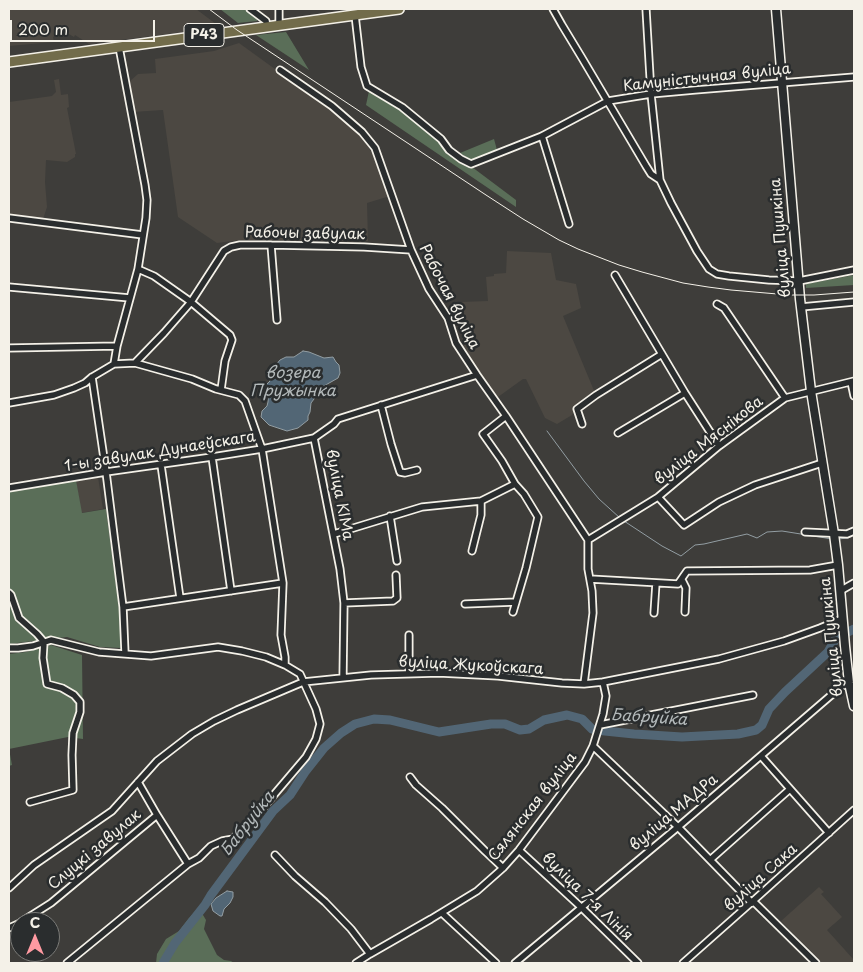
<!DOCTYPE html>
<html>
<head>
<meta charset="utf-8">
<style>
  body { margin:0 }
  #map { position:relative; width:863px; height:972px; overflow:hidden; background:#3e3d3a; font-family:"Playpen Sans",sans-serif }
  canvas { display:block }
  .frame { position:absolute; inset:0; border:10px solid #f4f1e8; pointer-events:none }
  .north { position:absolute; left:10px; top:912px; width:50px; height:50px; box-sizing:border-box; background:#2a2d2e; border:1px solid #7b7b78; border-radius:50%; rotate:0deg; font-size:14px; font-weight:700; line-height:20px; text-align:center; color:#f4f1e8 }
  .north::after { content:''; display:block; margin:auto; width:18px; height:22px; background:#ff9aa2; clip-path:polygon(50% 0,100% 100%,50% 72%,0 100%) }
  .scale { position:absolute; left:10px; top:20px; width:145px; height:22px; box-sizing:border-box; border:2px solid #f4f1e8; border-top:0; padding-left:6px; font-size:15px; line-height:18px; white-space:nowrap; color:#f4f1e8; -webkit-text-stroke:4px #2a2d2e; paint-order:stroke }
</style>
</head>
<body>
<div id="map">
<canvas width="863" height="972"></canvas>
<div class="frame"></div>
<div class="north">С</div>
<div class="scale">200 m</div>
</div>
<script>
const g = document.querySelector('canvas').getContext('2d');
g.lineJoin = 'round';
function fill(path, color) {
  g.fillStyle = color;
  g.fill(path, 'evenodd');
}
function shape(rows) {
  const path = new Path2D();
  for (const r of rows) {
    path.moveTo(r[0], r[1]);
    for (let i = 2; i < r.length; i += 2) path.lineTo(r[i], r[i + 1]);
  }
  return path;
}
function trace(path, color, width, dash) {
  g.strokeStyle = color;
  g.lineWidth = width;
  g.lineCap = dash ? 'butt' : 'round';
  g.setLineDash(dash || []);
  g.stroke(path);
}
function label(font, color, halo, rows, align = 'center') {
  g.font = font + ' "Playpen Sans",sans-serif';
  g.lineWidth = 5;
  g.setLineDash([]);
  g.textBaseline = 'middle';
  g.strokeStyle = halo;
  g.fillStyle = color;
  for (const [text, x, y, turn = 0] of rows) {
    g.save();
    g.translate(x, y);
    g.rotate((+turn || 0) * Math.PI / 180);
    g.textAlign = isNaN(turn) ? turn : align;
    if (halo) g.strokeText(text, 0, 0);
    g.fillText(text, 0, 0);
    g.restore();
  }
}
fill(shape([
  [9,9,196,9,216,24,214,28,89,44,75,35,74,37,62,30,53,37,54,42,9,46],
  [239,43,333,111,362,137,374,156,390,196,367,203,368,241,241,240,217,243,178,217,163,110,133,112,130,81,138,74,156,73,155,59,214,51],
  [59,79,61,95,68,94,69,107,67,108,76,154,75,154,75,157,67,162,46,160,45,182,47,207,43,219,9,214,9,102,52,96,56,92,54,80],
  [507,251,551,253,556,280,576,284,581,308,563,316,595,393,576,407,572,415,557,424,545,418,526,379,523,379,498,397,487,384,464,347,460,328,460,302,488,301,486,277,494,276,494,274,506,273],
  [98,477,103,509,81,513,76,480],
  [819,887,824,892,821,894,842,917,827,930,854,960,854,963,822,963,781,921]
]), '#4c4842');
fill(shape([
  [220,9,246,9,257,17,257,21,238,23],
  [286,32,309,70,256,35],
  [369,91,401,110,438,141,446,151,472,167,516,200,516,207,366,105],
  [494,139,497,150,471,160,460,153],
  [854,275,854,285,806,288,806,284],
  [76,480,82,513,106,509,119,608,121,648,100,647,67,637,9,644,9,492],
  [51,645,82,655,83,739,68,737,9,749,12,765,9,766,9,654,26,652],
  [195,912,203,915,206,920,204,929,217,955,224,960,231,961,234,963,156,963,157,954,166,939,179,931,189,918]
]), '#5a6e58');
const water = shape([
  [303,351,309,352,324,358,333,357,336,362,339,365,340,373,338,378,315,391,314,399,311,403,310,412,308,416,308,420,298,428,287,431,269,425,261,417,262,411,267,406,268,402,269,387,266,385,270,381,270,372,280,360,286,357,294,357,303,351],
  [227,891,233,892,233,897,230,903,224,909,222,916,220,916,213,911,211,904,216,898,227,891]
]);
fill(water, '#526675');
trace(water, '#939ea3', 1);
trace(shape([
  [547,431,584,481,599,499,620,518],
  [624,521,662,546,681,556,695,545,704,544,747,534,757,538,767,532,782,531,832,539],
  [838,539,848,538,854,535]
]), '#939ea3', 1);
trace(shape([
  [163,963,175,943,205,905,211,895,273,811,290,795,305,772,324,748,341,733,355,724,374,719,390,720,439,732,491,724,505,724,520,730,529,729,544,720,567,715,582,719,592,729,595,730,634,734,682,737,738,734,756,730,762,725,769,709,785,692,828,652,836,638,854,629]
]), '#526675', 9);
const street = shape([
  [250,9,266,21,267,27],
  [553,9,562,25,582,58,646,166,651,174,660,180],
  [646,9,651,94,660,180,671,203,697,251,709,269,717,274,729,276,769,280,799,281,854,270],
  [355,15,361,67,367,86,402,107,441,139,449,150,461,159,471,164,542,136,608,101,651,94,695,90,854,77],
  [279,25,279,9],
  [280,70,332,106,362,132,375,148,411,250,429,289,448,318,456,343,477,375,506,416,588,540,588,569,592,591,593,613,584,684],
  [542,136,569,224],
  [9,218,143,235],
  [271,245,277,320],
  [138,269,154,276,191,302,230,335,232,340,225,361,221,390],
  [615,275,685,393,719,446],
  [9,287,130,298],
  [717,304,724,308,785,398],
  [801,307,854,302],
  [9,348,117,346],
  [135,363,192,379,216,389,239,395,245,401,262,449,283,583,281,635,285,657,285,665],
  [114,364,117,346,138,269,146,218,147,200,145,185,119,47],
  [92,377,106,472,123,607,125,653],
  [851,382,854,396],
  [9,403,54,395,74,388,85,383,92,377,114,364,135,363,164,333,191,302,224,251,231,247,240,245,271,245,364,247,411,250],
  [381,405,391,444,400,472,405,473,417,470],
  [506,416,483,434,502,461,515,484,524,494,538,517,526,568,513,612],
  [582,424,577,409,596,395,662,354],
  [618,433,685,393],
  [212,457,231,591],
  [161,465,180,598],
  [9,488,106,472,212,457,262,449,314,438],
  [658,497,684,525,719,502,755,485,822,463],
  [390,516,397,561],
  [805,532,847,534,854,531],
  [334,534,422,507,481,501],
  [588,540,658,497,719,446,785,398,854,381],
  [472,551,481,515,481,501,515,484],
  [590,579,678,584,687,571,810,570,838,565],
  [682,580,686,588,685,612],
  [840,591,854,583],
  [9,593,11,595,19,618,37,634,44,642,43,658,47,684,62,688,74,695,80,702,80,712,73,733,72,755,73,790,30,802],
  [344,603,393,601,397,598,396,575],
  [465,604,516,602],
  [123,607,283,583],
  [654,613,656,583],
  [9,648,18,648,33,646,51,640,99,652,151,656,218,647,242,651,266,657,285,665,300,674,316,709,320,724,316,739,306,757,261,810,233,839,222,841,211,846,199,858,188,864,157,815,51,903,21,922],
  [409,674,409,635],
  [343,677,344,603,340,569,314,438,334,424,338,419,477,375],
  [600,725,753,695],
  [593,746,678,827,752,903],
  [761,756,829,833],
  [410,777,416,785,442,808,485,851,503,868],
  [138,782,157,815],
  [519,850,582,908,638,963],
  [275,855,295,876,325,902,351,929,370,954],
  [710,860,790,789],
  [9,888,34,865,112,811,157,761,192,734,214,721,237,710,303,682,371,675,439,673,498,676,562,683,584,684,603,682,719,659,784,641,820,628,842,619],
  [753,901,816,963],
  [442,913,496,963],
  [9,928,20,923],
  [67,963,188,864],
  [356,963,370,954,431,919,477,891,503,868,519,850,585,762,593,746,603,714,606,696,603,682],
  [515,963,678,827,843,685,849,683],
  [683,963,753,901,854,810]
]);
const secondary = shape([
  [776,9,800,299,811,391,834,534,838,565,845,646,849,683,854,706]
]);
const primary = shape([
  [9,62,399,9]
]);
trace(street, '#f4f1e8', 9);
trace(secondary, '#f4f1e8', 11);
trace(primary, '#f4f1e8', 12);
trace(street, '#2a2d2e', 5.5);
trace(secondary, '#2a2d2e', 8);
trace(primary, '#726c4b', 9);
trace(shape([
  [209,9,237,30,486,195,523,219,559,240,578,249,619,265,642,272,683,283,708,287,731,290,789,295,814,295,854,292]
]), '#f4f1e8', 1);
for (const [x, y, w] of [
  [204,35,40]
]) {
  const box = new Path2D();
  box.roundRect(x - w / 2, y - 11.5, w, 23, 4);
  g.fillStyle = '#2a2d2e';
  g.fill(box);
  trace(box, '#f4f1e8', 1);
}
label('bold 14px', '#f4f1e8', null, [
  ["Р43",204,35]
]);
label('15px', '#f4f1e8', '#2a2d2e', [
  ["Камуністычная вуліца",707,78,-6],
  ["Рабочы завулак",305,234,1],
  ["вуліца Пушкіна",781,238,-95],
  ["Рабочая вуліца",449,297,63],
  ["вуліца Мяснікова",709,441,-38],
  ["1-ы завулак Дунаеўскага",160,452,-9],
  ["вуліца КІМа",339,495,79],
  ["вуліца Пушкіна",832,637,-96],
  ["вуліца Жукоўскага",471,666,3],
  ["Сялянская вуліца",533,807,-52],
  ["вуліца МАДРа",674,813,-40],
  ["Слуцкі завулак",95,850,-40],
  ["вуліца Сака",761,878,-42],
  ["вуліца 7-я Лінія",587,897,44]
]);
label('italic 16px', '#b3b9ba', '#2a2d2e', [
  ["возера",293,374],
  ["Пружынка",293,392],
  ["Бабруйка",649,718,4],
  ["Бабруйка",248,824,-52]
]);
</script>
</body>
</html>
